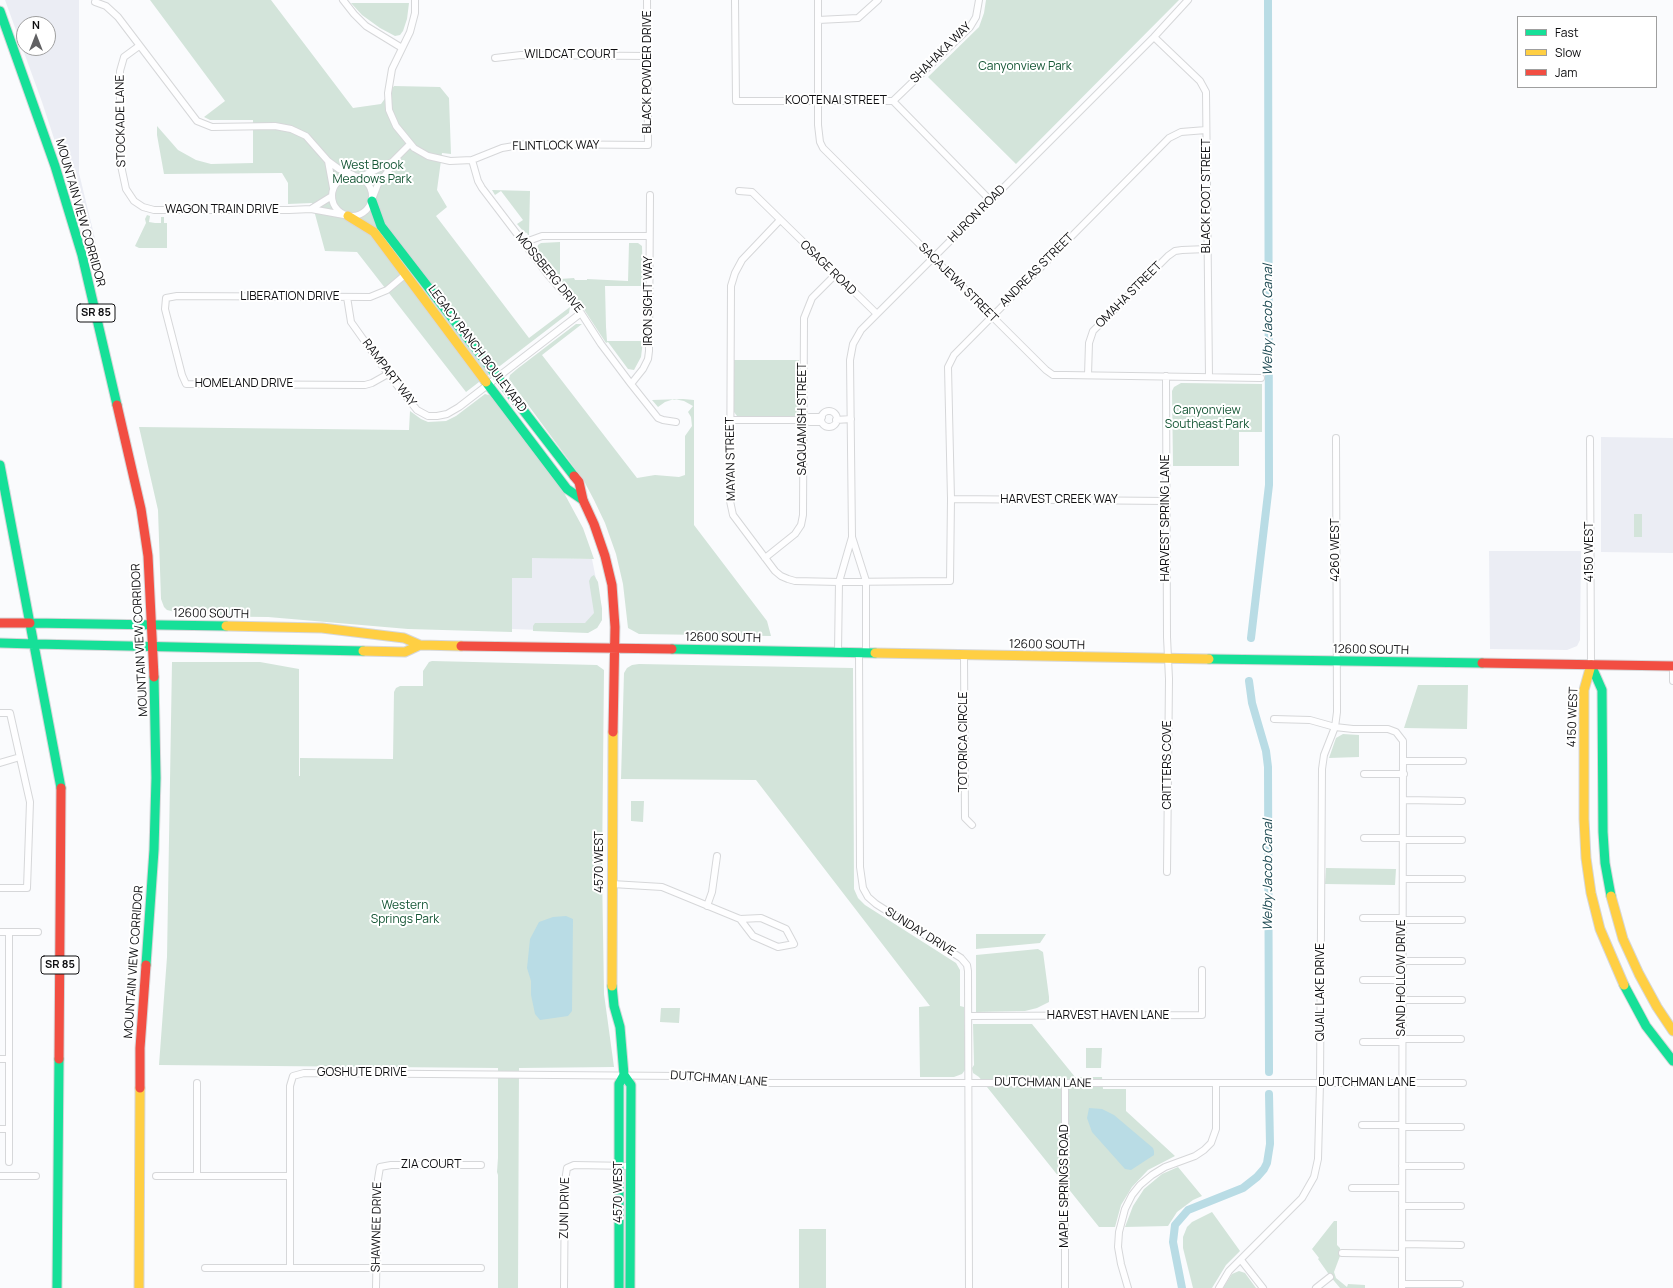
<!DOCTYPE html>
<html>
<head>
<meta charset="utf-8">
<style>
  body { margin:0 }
  #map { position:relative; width:1673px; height:1288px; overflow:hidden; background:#fafbfd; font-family:Manrope,sans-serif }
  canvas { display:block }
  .legend { position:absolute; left:1517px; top:16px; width:140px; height:72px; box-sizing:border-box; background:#fff; border:1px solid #9f9f9f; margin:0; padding:5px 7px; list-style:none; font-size:12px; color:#0e0e10 }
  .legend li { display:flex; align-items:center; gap:8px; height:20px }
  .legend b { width:20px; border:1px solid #9f9f9f }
  .north { position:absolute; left:16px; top:16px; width:40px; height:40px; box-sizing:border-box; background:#fff; border:1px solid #9f9f9f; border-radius:50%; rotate:0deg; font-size:11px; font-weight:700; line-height:16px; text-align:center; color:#0e0e10 }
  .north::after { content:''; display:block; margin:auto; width:14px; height:18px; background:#616163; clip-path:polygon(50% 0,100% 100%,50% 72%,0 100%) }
</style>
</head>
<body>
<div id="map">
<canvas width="1673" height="1288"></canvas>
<ul class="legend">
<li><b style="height:5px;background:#16e098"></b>Fast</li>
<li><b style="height:5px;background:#ffcf43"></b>Slow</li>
<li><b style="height:5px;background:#f24e42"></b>Jam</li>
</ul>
<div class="north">N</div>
</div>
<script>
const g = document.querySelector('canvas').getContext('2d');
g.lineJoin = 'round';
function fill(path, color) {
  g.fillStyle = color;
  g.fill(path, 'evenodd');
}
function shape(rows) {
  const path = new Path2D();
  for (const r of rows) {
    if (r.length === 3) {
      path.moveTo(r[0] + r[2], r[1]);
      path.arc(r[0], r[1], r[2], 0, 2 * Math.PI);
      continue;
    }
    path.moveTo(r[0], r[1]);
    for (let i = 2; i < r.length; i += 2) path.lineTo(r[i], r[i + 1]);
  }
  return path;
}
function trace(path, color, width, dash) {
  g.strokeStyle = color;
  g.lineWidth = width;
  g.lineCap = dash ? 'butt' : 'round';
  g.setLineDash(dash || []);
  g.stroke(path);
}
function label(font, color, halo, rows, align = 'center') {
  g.font = font + ' Manrope,sans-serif';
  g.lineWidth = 4;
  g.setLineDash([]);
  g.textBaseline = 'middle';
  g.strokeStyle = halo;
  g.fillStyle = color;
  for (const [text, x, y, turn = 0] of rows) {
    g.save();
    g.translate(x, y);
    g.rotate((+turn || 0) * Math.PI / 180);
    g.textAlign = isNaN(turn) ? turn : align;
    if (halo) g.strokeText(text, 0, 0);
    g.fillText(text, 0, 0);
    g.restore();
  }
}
fill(shape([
  [5,0,79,0,79,173,98,251,88,251,67,178,42,102],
  [24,24,48,24,48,48,24,48],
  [1601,437,1673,438,1673,553,1601,552],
  [1489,551,1581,551,1580,640,1577,646,1567,650,1490,649],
  [512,557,592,559,602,609,602,620,599,625,597,628,567,631,512,629]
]), '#ebedf4');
fill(shape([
  [150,0,271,0,353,108,381,104,394,86,440,87,449,98,451,154,442,153,437,190,447,207,436,216,529,338,570,307,569,313,466,392,357,252,325,251,312,203,288,204,288,183,282,173,164,174,157,135,157,126,178,150,196,160,211,164,253,163,253,120,210,120,204,117,225,101],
  [986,0,1179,0,1016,164,928,77,979,27,984,13],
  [351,3,409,3,407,19,403,31,400,35,395,36,380,28,362,15],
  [492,190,530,191,529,235,528,235,527,233,524,232,517,224,523,220,501,191,495,195],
  [147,215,150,216,149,222,155,223,161,223,161,217,164,217,164,223,167,223,167,248,139,248,135,246,146,223,145,219],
  [560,242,560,279,574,278,575,280,587,280,587,279,628,281,629,243,638,243,642,246,643,286,605,286,606,327,607,341,643,341,641,357,634,370,628,369,608,342,606,343,585,311,558,280,559,279,537,249,538,245,541,243],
  [576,324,582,324,542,355,637,478,655,475,679,477,685,475,685,436,692,426,691,417,688,412,693,406,684,401,674,399,665,402,658,407,652,400,683,399,694,400,694,525,767,621,771,636,639,634,628,628,623,584,616,554,605,523,594,500,584,481,509,379,510,375,517,369],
  [734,360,799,360,799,412,796,416,737,416,734,412],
  [1181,383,1262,384,1262,432,1239,432,1239,466,1173,466,1172,391,1174,387],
  [485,394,492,396,563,491,583,528,594,559,532,558,532,578,512,578,512,632,408,629,268,617,176,616,175,612,167,610,164,607,161,599,158,510,139,427,409,430,410,411,421,419,428,422,446,421,456,416],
  [1634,514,1642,514,1642,537,1634,537],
  [594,575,598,582,602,609,602,620,597,628,588,633,533,631,533,626,535,623,585,623,594,613,589,581,591,577],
  [432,661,597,665,604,670,602,870,604,994,614,1067,519,1068,518,1288,498,1288,498,1175,497,1172,498,1158,498,1068,159,1065,167,957,172,662,260,662,299,669,299,776,300,776,300,758,393,759,394,692,396,688,400,686,423,686,423,671,429,662],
  [639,664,853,668,854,889,858,898,865,905,956,963,960,970,960,1006,964,1007,966,1065,965,1070,962,1074,954,1077,920,1077,919,1007,930,1006,756,780,621,779,624,673,627,668,632,665],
  [1418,685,1468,685,1467,729,1404,728],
  [1343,734,1359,735,1359,757,1329,758,1336,738],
  [631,801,644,801,643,822,631,821],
  [1326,868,1396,869,1395,885,1325,884],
  [976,934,1046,934,1040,943,976,949],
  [1038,949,1043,952,1049,997,1049,1002,1037,1008,1025,1011,976,1012,976,955],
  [661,1008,680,1008,679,1023,660,1022],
  [973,1024,1032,1024,1075,1077,1102,1077,1103,1089,1126,1089,1126,1111,1175,1156,1148,1170,1132,1187,1121,1205,1115,1227,1099,1227,979,1077,973,1073,972,1068,974,1065],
  [1086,1048,1102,1048,1101,1068,1086,1068],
  [1178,1167,1202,1196,1193,1200,1177,1212,1168,1226,1125,1227,1133,1206,1144,1189,1162,1174],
  [1212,1212,1240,1251,1226,1265,1212,1288,1193,1288,1183,1248,1183,1237,1187,1227,1192,1222],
  [1334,1221,1337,1221,1337,1245,1340,1248,1340,1256,1334,1272,1336,1278,1347,1287,1348,1284,1365,1285,1365,1288,1340,1288,1330,1276,1318,1259,1319,1258,1312,1249],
  [799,1229,826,1229,826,1288,799,1288],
  [1239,1271,1245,1273,1256,1288,1223,1288,1232,1274]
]), '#d3e4da');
fill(shape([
  [566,916,573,919,572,1011,568,1016,540,1020,535,1014,531,995,531,981,527,968,530,939,539,922,553,917],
  [1089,1108,1102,1109,1114,1115,1153,1148,1154,1151,1154,1155,1131,1170,1125,1169,1092,1132,1087,1118]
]), '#b9dce5');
trace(shape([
  [1251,638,1269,485,1268,0],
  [1249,681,1252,703,1266,751,1268,767,1269,1072],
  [1182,1288,1173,1242,1175,1225,1188,1210,1243,1188,1257,1177,1264,1169,1267,1163,1270,1144,1269,1094]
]), '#b9dce5', 8);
const street = shape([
  [343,0,354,14,366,26,402,48],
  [415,0,415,13,410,32,392,69,388,93,389,110,396,126,414,148,428,156,450,161,472,160,502,148,526,144,648,145,647,0],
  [735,0,736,101,893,101,990,200],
  [818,0,818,125,820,142,823,148,1046,370,1053,375,1065,375,1261,378],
  [95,2,106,6,118,17,197,121,212,127,275,126,291,129,306,136,328,161,339,169,353,175],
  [818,20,858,18,878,0],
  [1154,37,1200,81,1206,92,1209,377],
  [139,46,124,57,120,71,120,161,126,189,134,201,143,207,154,210,289,210,311,209,344,215],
  [495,58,521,55,648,56],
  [893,101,970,27,976,17,979,0],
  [472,160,478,181,482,188,549,276,581,313,601,344,631,384,658,418,663,420,676,422],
  [328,161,333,188],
  [352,196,20],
  [361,177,392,162],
  [739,191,752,192,877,314],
  [373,197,378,184,389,170,392,162,410,144],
  [311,209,332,196],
  [780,220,742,260,735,273,731,286,730,501,733,515,775,571,781,576,788,579,795,581,839,582,950,581,951,499,948,367,954,355,1169,138,1181,132,1206,130],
  [525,244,531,240,542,236,649,236],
  [347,297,351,322,388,374,417,410,428,416,437,416,447,414,459,407,581,313],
  [388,374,372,383,365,385,186,384,182,375,165,309,166,298,177,296,370,297,387,290,406,274],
  [1088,375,1089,343,1093,331,1168,256,1175,251,1182,250,1207,249],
  [1166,376,1167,637,1169,679,1167,872],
  [631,384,643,369,648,359,649,351,650,195],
  [829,419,8],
  [730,420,803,420,810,422,821,422],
  [803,420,809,417,822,417],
  [836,420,851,419],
  [1590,439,1591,665],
  [951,499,1167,501],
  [765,558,795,534,801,525,803,515,804,318,812,298,835,275],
  [838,652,839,582,852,537],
  [859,653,860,867,863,888,868,897,876,904,961,958,967,965,968,971,969,1288],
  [866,653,866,581,852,537,850,360,853,344,861,330,1154,37,1188,0],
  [964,656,965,818,972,825],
  [1673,666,1673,681],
  [0,713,10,713,30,802,27,888,0,888],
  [1274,719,1310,720,1335,727,1353,729,1388,729,1396,732,1403,741,1402,1288],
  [1404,761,1463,761],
  [0,763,20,757],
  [1364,774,1404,774],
  [1404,800,1462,801],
  [1364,838,1403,838],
  [1403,840,1462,840],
  [1403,879,1462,879],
  [612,884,662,887,740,919,761,918,786,929,794,944,778,947,753,936,740,919],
  [707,906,712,892,717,856],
  [1363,918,1403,918],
  [1403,920,1462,920],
  [0,932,38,932],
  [9,932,9,1162],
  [1403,961,1462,961],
  [1363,980,1402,980],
  [1402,1000,1462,1000],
  [969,1016,1202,1015,1202,970],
  [1402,1039,1461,1039],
  [1363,1042,1402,1042],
  [0,1059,9,1059],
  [1362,1125,1402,1125],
  [1402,1127,1461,1127],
  [0,1129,9,1129],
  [1402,1166,1461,1166],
  [0,1176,36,1176],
  [156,1176,289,1176],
  [197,1176,197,1083],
  [1352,1188,1402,1188],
  [1402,1206,1461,1206],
  [1402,1244,1461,1245],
  [1342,1253,1402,1254],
  [1241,1260,1263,1288],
  [205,1268,481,1268],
  [290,1268,290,1086,293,1076,304,1073,680,1076,756,1083,1463,1083],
  [1402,1284,1460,1284],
  [376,1288,378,1179,380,1167,391,1165,481,1165],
  [564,1288,565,1181,567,1168,574,1165,631,1166],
  [1065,1288,1065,1083],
  [1128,1288,1121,1264,1118,1247,1119,1232,1125,1209,1132,1195,1140,1185,1152,1175,1165,1167,1195,1156,1204,1150,1211,1143,1216,1129,1216,1084],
  [1219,1288,1229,1271,1302,1198,1314,1177,1318,1159,1320,1083,1322,769,1324,755,1335,727,1337,712,1336,438],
  [1316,1288,1330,1277]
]);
const fast = shape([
  [0,11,55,166,82,255,117,405],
  [372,201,381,226,574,476],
  [486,382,567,489,583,500],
  [0,465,61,788],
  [30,623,226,626],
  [0,643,34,644],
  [34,644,363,651],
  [672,649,875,653],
  [1209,659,1482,663],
  [1591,665,1602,690,1603,832,1605,863,1611,896],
  [146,965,154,850,156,778,154,677],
  [1624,985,1646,1026,1673,1061],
  [612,986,614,1006,620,1027,624,1075,631,1085,630,1288],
  [57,1288,59,1059],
  [619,1288,619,1084,624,1075]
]);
const slow = shape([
  [348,216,374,232,486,382],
  [226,626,322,628,404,638,420,645,461,646],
  [363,651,405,652,420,645],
  [875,653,1209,659],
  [1591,665,1584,690,1584,819,1586,858,1591,893,1600,929,1624,985],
  [1611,896,1623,939,1639,974,1657,1007,1673,1031],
  [612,986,613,732],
  [139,1288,140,1088]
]);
const jam = shape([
  [117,405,141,509,148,556,154,677],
  [574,476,579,482,583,500,594,524,605,556,612,585,615,627,613,732],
  [0,623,30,623],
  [461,646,672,649],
  [1482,663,1673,666],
  [59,1059,61,788],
  [140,1088,140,1048,146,965]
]);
trace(street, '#d6d7d9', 8);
trace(fast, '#d6d7d9', 11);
trace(slow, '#d6d7d9', 11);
trace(jam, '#d6d7d9', 11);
trace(street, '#fefeff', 6);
trace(fast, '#16e098', 9);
trace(slow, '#ffcf43', 9);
trace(jam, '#f24e42', 9);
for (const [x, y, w] of [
  [96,313,38],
  [60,965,38]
]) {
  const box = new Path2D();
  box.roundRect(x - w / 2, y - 9, w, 18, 3);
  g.fillStyle = '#fff';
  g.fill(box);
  trace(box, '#0e0e10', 1);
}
label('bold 11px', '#0e0e10', null, [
  ["SR 85",96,313],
  ["SR 85",60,965]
]);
label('12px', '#0e0e10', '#fff', [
  ["SHAHAKA WAY",941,53,-45],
  ["WILDCAT COURT",571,55],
  ["BLACK POWDER DRIVE",648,72,-90],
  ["KOOTENAI STREET",836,101],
  ["STOCKADE LANE",121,121,-91],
  ["FLINTLOCK WAY",556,146,-1],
  ["BLACK FOOT STREET",1207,196,-90],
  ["WAGON TRAIN DRIVE",222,210],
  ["MOUNTAIN VIEW CORRIDOR",80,213,74],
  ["HURON ROAD",977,214,-45],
  ["OSAGE ROAD",828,268,44],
  ["ANDREAS STREET",1037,270,-45],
  ["MOSSBERG DRIVE",549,273,51],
  ["SACAJEWA STREET",958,283,45],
  ["OMAHA STREET",1129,295,-45],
  ["LIBERATION DRIVE",290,297],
  ["IRON SIGHT WAY",649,301,-90],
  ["LEGACY RANCH BOULEVARD",477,349,53],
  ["RAMPART WAY",389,373,53],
  ["HOMELAND DRIVE",244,384],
  ["SAQUAMISH STREET",803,419,-90],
  ["MAYAN STREET",731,459,-91],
  ["HARVEST CREEK WAY",1059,500],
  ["HARVEST SPRING LANE",1166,518,-90],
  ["4260 WEST",1336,550,-90],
  ["4150 WEST",1590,552,-90],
  ["12600 SOUTH",211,614,1],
  ["12600 SOUTH",723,638,1],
  ["MOUNTAIN VIEW CORRIDOR",140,640,-93],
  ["12600 SOUTH",1047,645,1],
  ["12600 SOUTH",1371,650,1],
  ["4150 WEST",1573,717,-88],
  ["TOTORICA CIRCLE",964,742,-90],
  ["CRITTERS COVE",1168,765,-90],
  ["4570 WEST",600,862,-90],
  ["SUNDAY DRIVE",920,932,32],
  ["MOUNTAIN VIEW CORRIDOR",134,962,-86],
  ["SAND HOLLOW DRIVE",1402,978,-90],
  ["QUAIL LAKE DRIVE",1321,992,-90],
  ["HARVEST HAVEN LANE",1108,1016],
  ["GOSHUTE DRIVE",362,1073],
  ["DUTCHMAN LANE",719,1079,4],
  ["DUTCHMAN LANE",1043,1083,1],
  ["DUTCHMAN LANE",1367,1083],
  ["ZIA COURT",431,1165],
  ["MAPLE SPRINGS ROAD",1065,1186,-90],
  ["4570 WEST",619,1192,-90],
  ["ZUNI DRIVE",565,1208,-89],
  ["SHAWNEE DRIVE",377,1227,-89]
]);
label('12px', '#155635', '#fff', [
  ["Canyonview Park",1025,67],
  ["West Brook",372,166],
  ["Meadows Park",372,180],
  ["Canyonview",1207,411],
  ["Southeast Park",1207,425],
  ["Western",405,906],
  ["Springs Park",405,920]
]);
label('italic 13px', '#1a4750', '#fff', [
  ["Welby Jacob Canal",1268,320,-90],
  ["Welby Jacob Canal",1268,875,-90]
]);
</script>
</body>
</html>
